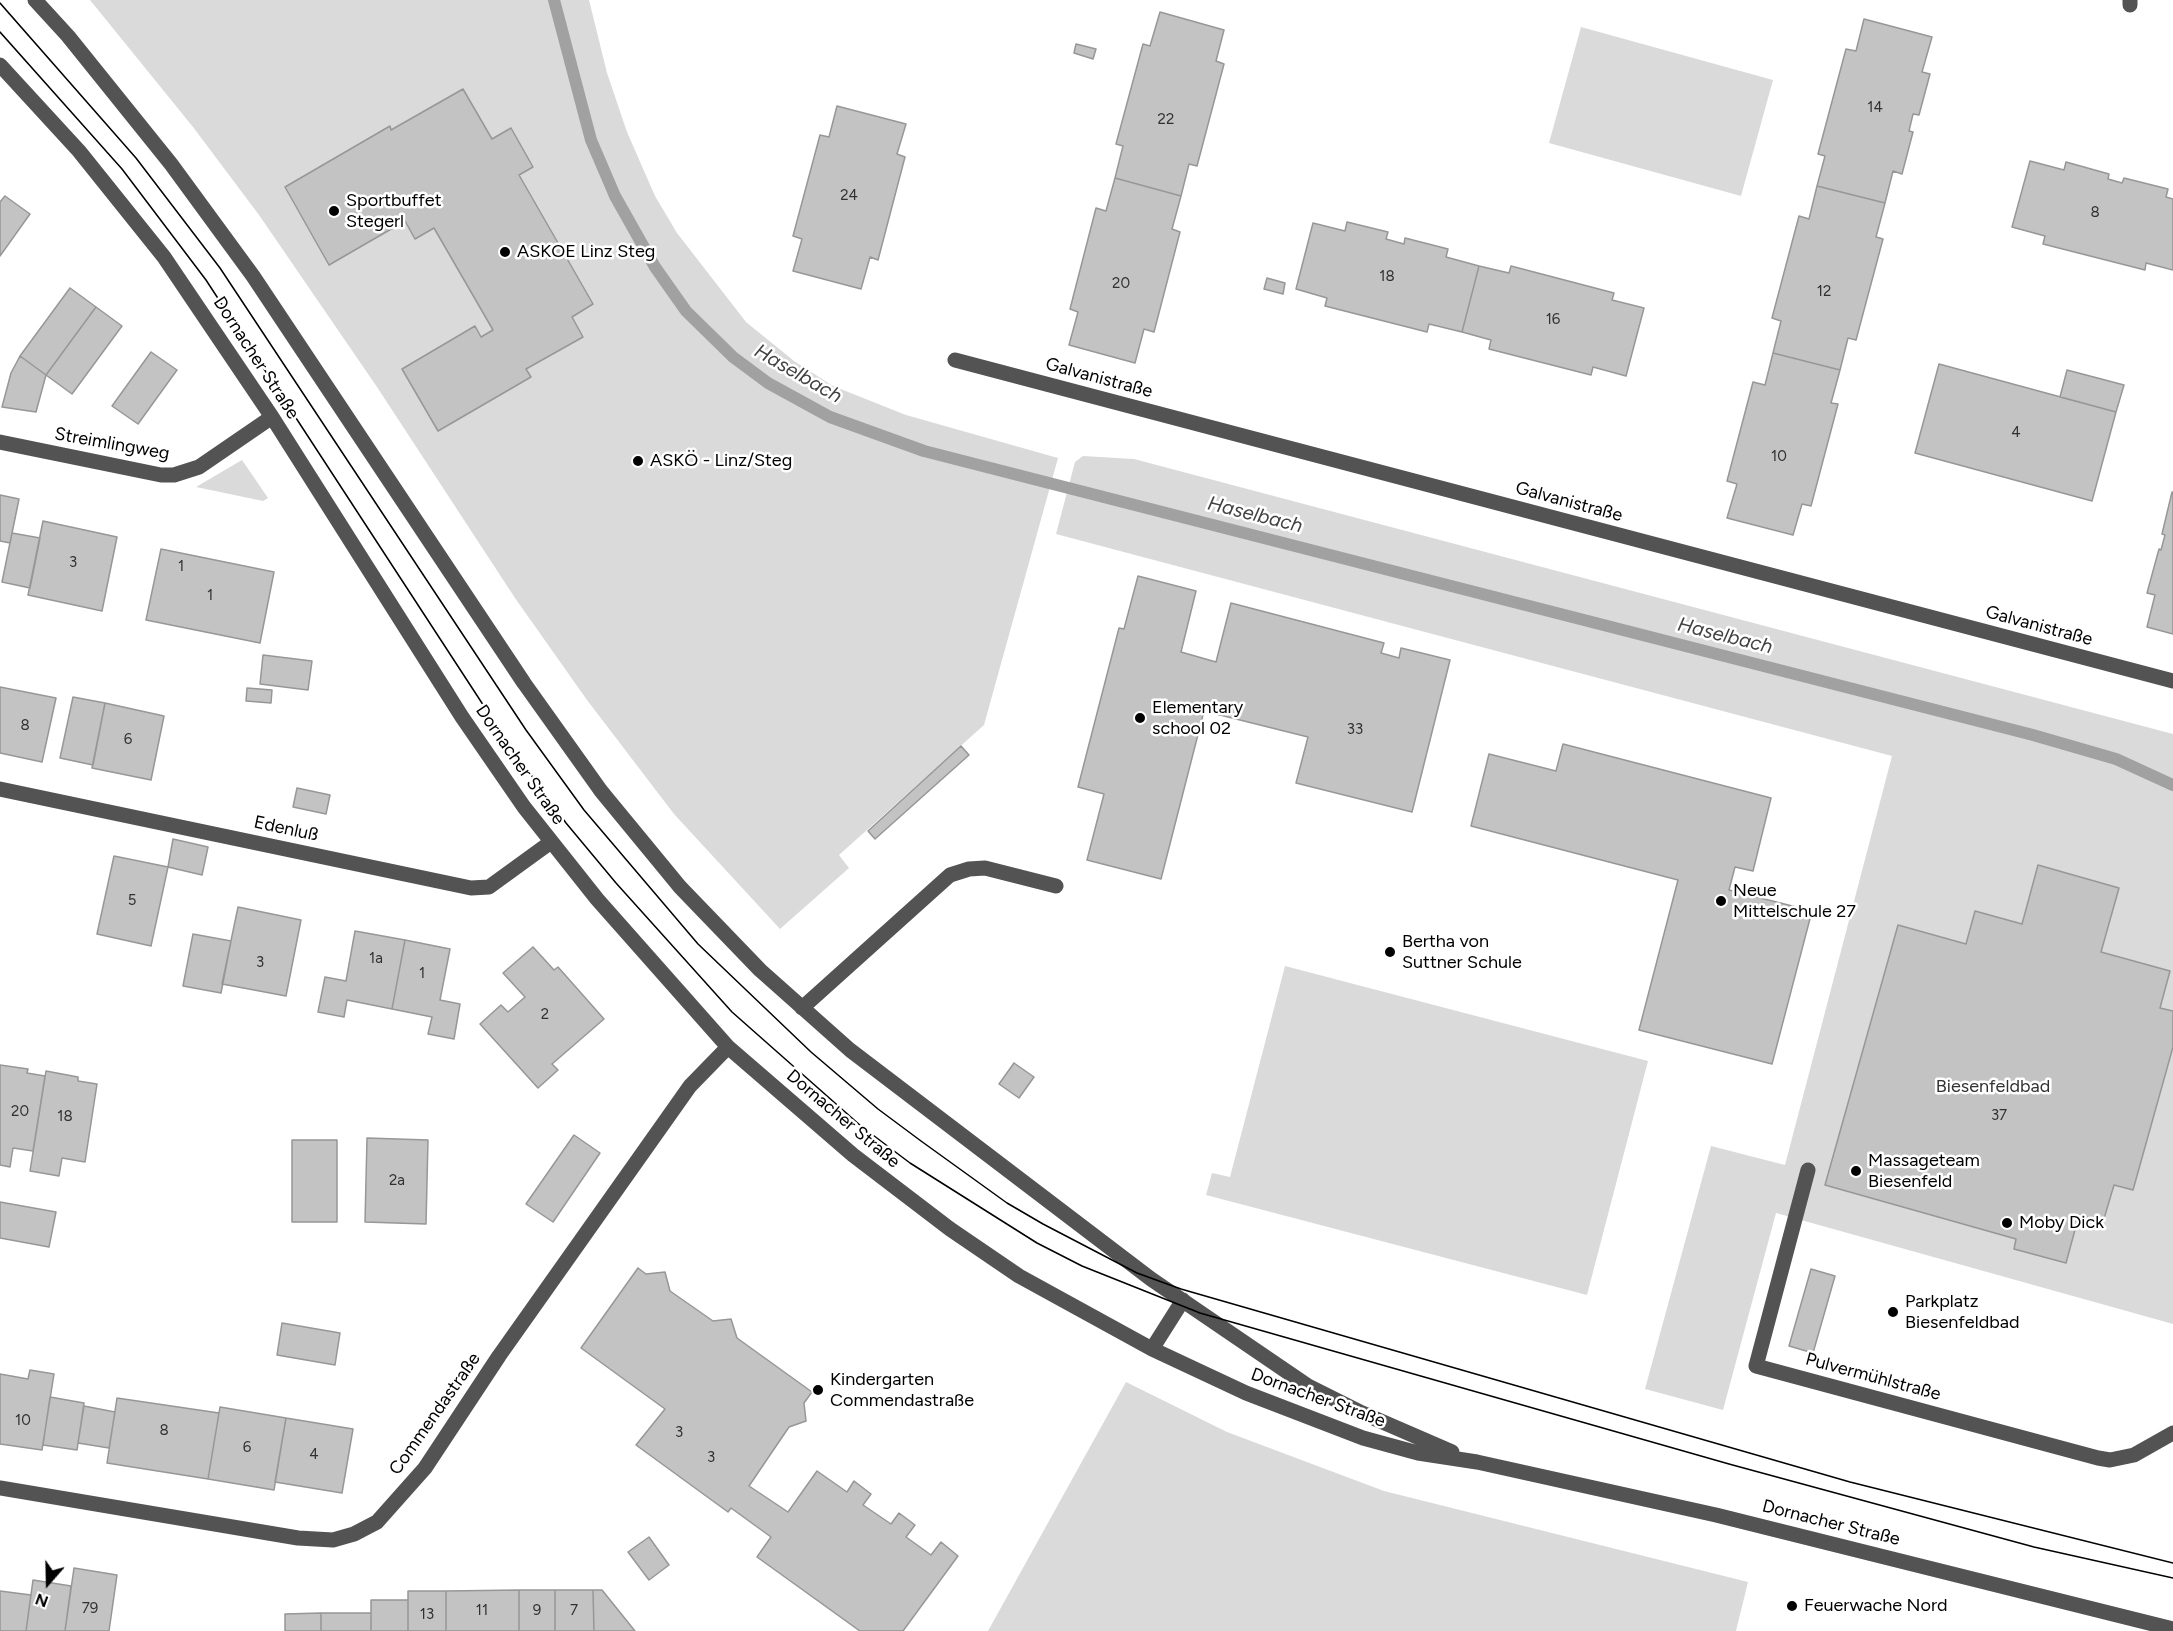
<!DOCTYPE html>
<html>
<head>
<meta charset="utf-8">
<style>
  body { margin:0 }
  #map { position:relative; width:2173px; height:1631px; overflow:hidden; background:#fff; font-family:Figtree,sans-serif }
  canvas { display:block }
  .north { position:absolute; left:18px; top:1553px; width:60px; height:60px; -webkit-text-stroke:4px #fff; paint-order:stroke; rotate:200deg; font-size:16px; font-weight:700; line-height:24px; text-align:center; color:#000 }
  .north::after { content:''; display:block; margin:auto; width:21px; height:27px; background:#000; clip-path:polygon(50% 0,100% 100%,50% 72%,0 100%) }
</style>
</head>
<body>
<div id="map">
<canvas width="2173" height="1631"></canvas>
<div class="north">N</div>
</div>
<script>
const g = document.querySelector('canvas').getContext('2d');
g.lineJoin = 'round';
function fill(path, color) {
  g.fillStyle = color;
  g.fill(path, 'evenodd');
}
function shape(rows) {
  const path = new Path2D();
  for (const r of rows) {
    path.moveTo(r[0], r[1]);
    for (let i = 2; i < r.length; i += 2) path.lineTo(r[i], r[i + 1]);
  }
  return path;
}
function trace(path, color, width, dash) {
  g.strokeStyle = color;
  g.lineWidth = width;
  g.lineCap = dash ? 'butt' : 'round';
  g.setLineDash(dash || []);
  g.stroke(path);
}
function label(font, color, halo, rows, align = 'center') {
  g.font = font + ' Figtree,sans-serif';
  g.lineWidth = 5;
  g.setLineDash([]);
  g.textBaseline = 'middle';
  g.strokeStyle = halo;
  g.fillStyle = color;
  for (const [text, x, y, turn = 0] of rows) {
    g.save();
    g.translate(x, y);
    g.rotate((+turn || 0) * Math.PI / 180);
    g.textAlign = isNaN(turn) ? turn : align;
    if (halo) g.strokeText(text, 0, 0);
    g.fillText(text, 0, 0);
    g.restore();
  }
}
fill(shape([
  [90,0,589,0,607,73,627,132,655,196,677,233,746,322,794,361,833,386,906,415,1058,458,984,725,839,855,849,868,780,929,674,814,587,700,515,598,377,387,259,215,193,127],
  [1581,27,1773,80,1741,196,1549,143],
  [1083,456,1134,459,2173,734,2173,1324,1776,1213,1723,1410,1645,1389,1711,1146,1785,1165,1892,756,1056,534,1075,462],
  [242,460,268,498,263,501,196,487],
  [1285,966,1648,1061,1587,1295,1206,1195,1212,1173,1230,1177],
  [1126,1382,1227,1432,1384,1491,1748,1582,1736,1631,988,1631]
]), '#dadada');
trace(shape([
  [554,0,591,140,615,196,655,267,686,311,733,357,768,383,830,417,924,451,2033,735,2116,759,2173,785]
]), '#a1a1a1', 12);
const building = shape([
  [1160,12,1224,30,1216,61,1224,64,1197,166,1189,164,1181,196,1115,178,1123,146,1116,144,1143,44,1150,46,1160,12],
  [1864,19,1932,37,1922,72,1930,74,1919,115,1913,114,1909,131,1913,132,1902,174,1893,171,1885,203,1817,186,1825,156,1818,154,1846,49,1856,51,1864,19],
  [1076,44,1096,49,1093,59,1074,53,1076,44],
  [463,89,492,139,511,128,533,167,519,175,593,304,572,317,583,337,526,369,531,377,438,431,402,369,475,326,481,337,493,330,434,228,415,239,405,221,329,265,285,187,390,126,391,130,463,89],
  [837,106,906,124,897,154,905,157,878,260,870,257,861,289,793,271,802,239,793,236,820,135,829,137,837,106],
  [2030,161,2064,170,2066,162,2109,174,2108,179,2122,183,2124,178,2168,189,2166,197,2173,199,2173,270,2146,263,2145,270,2043,244,2045,236,2012,227,2030,161],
  [1115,178,1181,196,1172,229,1180,232,1154,332,1144,329,1135,363,1069,345,1078,312,1070,309,1096,208,1106,211,1115,178],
  [1817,186,1885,203,1876,237,1883,239,1856,340,1848,338,1840,370,1773,353,1781,321,1772,318,1799,216,1809,219,1817,186],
  [5,196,30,214,0,256,0,202,5,196],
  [1347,222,1388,232,1386,239,1404,244,1405,238,1448,249,1446,257,1479,266,1462,332,1429,324,1427,332,1325,306,1327,298,1296,289,1313,223,1345,231,1347,222],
  [1479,266,1509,273,1511,266,1614,293,1612,300,1644,308,1626,376,1593,367,1591,375,1489,349,1491,340,1462,332,1479,266],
  [1267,278,1285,283,1283,294,1264,289,1267,278],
  [70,288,96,307,46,375,20,356,70,288],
  [96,307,122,326,72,394,46,375,96,307],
  [151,352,177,370,138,424,112,406,151,352],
  [1773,353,1840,370,1831,403,1838,404,1811,506,1802,504,1793,535,1727,518,1737,484,1727,481,1753,382,1765,385,1773,353],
  [20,356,46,375,36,412,2,407,11,373,20,356],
  [1939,364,2116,412,2092,501,1915,453,1939,364],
  [2067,370,2124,385,2116,412,2060,397,2067,370],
  [2172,492,2173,492,2173,634,2147,627,2155,595,2147,593,2159,549,2161,550,2165,535,2162,534,2172,492],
  [0,495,19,499,10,543,0,541,0,495],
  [43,521,117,537,102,611,28,595,43,521],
  [12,533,40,538,30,588,2,582,12,533],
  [161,549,274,572,260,643,146,620,161,549],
  [1138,576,1196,591,1181,652,1216,662,1231,603,1384,643,1381,653,1399,658,1401,648,1450,660,1412,812,1296,783,1308,737,1204,711,1161,879,1087,860,1104,794,1078,787,1119,628,1124,629,1138,576],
  [263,655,312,661,308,690,260,684,263,655],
  [0,687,56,698,42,762,0,753,0,687],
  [247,688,272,690,271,703,246,701,247,688],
  [73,697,105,703,93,765,60,758,73,697],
  [105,703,164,716,151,780,92,768,105,703],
  [1563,744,1771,798,1753,871,1735,867,1729,890,1812,911,1772,1064,1639,1030,1678,880,1471,826,1489,754,1556,771,1563,744],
  [961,746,969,755,875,839,868,831,961,746],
  [297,788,330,795,326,814,293,807,297,788],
  [173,839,208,847,202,875,168,867,173,839],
  [114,856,168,867,151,946,97,934,114,856],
  [2038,865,2119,888,2101,952,2170,971,2160,1008,2173,1011,2173,1047,2133,1190,2114,1185,2103,1222,2079,1215,2066,1263,2014,1249,2016,1239,1825,1185,1898,925,1966,944,1975,911,2022,924,2038,865],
  [238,907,301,920,286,996,222,984,238,907],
  [355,931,405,940,392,1009,347,1000,344,1017,318,1012,325,977,346,981,355,931],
  [193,934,231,941,221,993,183,986,193,934],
  [405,940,450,949,440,1000,460,1004,454,1039,428,1034,432,1017,392,1009,405,940],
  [533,947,554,970,558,967,604,1019,552,1064,558,1070,538,1088,480,1024,501,1005,508,1012,525,997,503,973,533,947],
  [1014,1063,1034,1077,1019,1098,999,1084,1014,1063],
  [0,1065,28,1069,27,1073,45,1076,33,1151,13,1148,10,1167,0,1165,0,1065],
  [46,1071,78,1077,78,1081,97,1084,85,1162,62,1158,59,1176,30,1171,46,1071],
  [574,1135,600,1153,553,1222,526,1204,574,1135],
  [367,1138,428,1140,426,1224,365,1222,367,1138],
  [292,1140,337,1140,337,1222,292,1222,292,1140],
  [0,1202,56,1212,49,1247,0,1238,0,1202],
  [638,1268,646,1274,665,1272,670,1291,713,1321,731,1319,737,1338,812,1392,804,1403,806,1421,789,1427,749,1486,788,1512,817,1471,847,1492,854,1481,871,1494,863,1505,891,1524,899,1513,915,1525,906,1537,931,1555,941,1542,958,1556,903,1631,860,1631,757,1557,771,1537,731,1508,728,1512,636,1445,665,1409,581,1348,638,1268],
  [1811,1269,1835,1276,1813,1353,1789,1346,1811,1269],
  [282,1323,340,1333,335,1365,277,1355,282,1323],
  [30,1370,54,1374,42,1450,0,1444,0,1374,28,1379,30,1370],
  [50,1397,84,1403,77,1450,43,1445,50,1397],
  [117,1398,219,1413,208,1479,107,1463,117,1398],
  [84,1406,115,1412,109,1448,78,1443,84,1406],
  [220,1407,286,1418,274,1490,208,1479,220,1407],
  [286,1418,353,1429,342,1493,275,1482,286,1418],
  [649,1537,669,1565,649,1580,628,1552,649,1537],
  [74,1568,117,1575,109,1631,65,1631,74,1568],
  [33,1580,71,1586,65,1631,26,1631,33,1580],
  [519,1590,519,1631,446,1631,446,1591,519,1590],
  [519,1590,555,1590,555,1631,519,1631,519,1590],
  [555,1590,593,1590,594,1631,555,1631,555,1590],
  [593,1590,602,1590,635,1631,594,1631,593,1590],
  [0,1591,31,1595,26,1631,0,1631,0,1591],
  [408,1591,446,1591,446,1631,408,1631,408,1591],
  [371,1600,408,1600,408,1631,371,1631,371,1600],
  [321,1613,371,1613,371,1631,321,1631,321,1613],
  [321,1613,321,1631,285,1631,285,1614,321,1613]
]);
fill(building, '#c3c3c3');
trace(building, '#979797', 1.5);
trace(shape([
  [35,0,68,36,171,164,253,276,524,683,601,791,680,887,760,970,850,1050,1151,1279,1308,1386,1362,1413,1452,1452],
  [2130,5,2130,0],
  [0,65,79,151,164,257,272,417,462,717,524,807,597,899,728,1047,853,1155,950,1229,1019,1276,1152,1349,1246,1393,1363,1438,1418,1453,1477,1462,1716,1515,2173,1629],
  [955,360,2173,681],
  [0,442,161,475,174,475,199,467,272,417],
  [0,789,471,888,489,887,551,842],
  [802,1008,950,875,969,869,985,868,1056,886],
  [1808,1170,1756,1366,2098,1458,2110,1460,2134,1455,2173,1433],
  [1152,1349,1183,1300],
  [0,1488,298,1538,333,1540,354,1534,377,1522,425,1468,499,1356,690,1086,728,1047]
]), '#535353', 15);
trace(shape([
  [0,3,136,158,220,268,526,730,584,810,698,944,811,1052,878,1109,921,1141,1007,1203,1043,1224,1137,1273,1181,1289,1850,1482,2173,1563],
  [0,32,122,169,206,280,508,743,566,823,616,883,732,1012,861,1126,910,1163,1037,1243,1082,1266,1200,1313,1729,1464,2034,1547,2173,1578]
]), '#000', 1.5);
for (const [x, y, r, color] of [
  [334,211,6,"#000"],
  [505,252,6,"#000"],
  [638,461,6,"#000"],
  [1140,718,6,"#000"],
  [1721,901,6,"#000"],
  [1390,952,6,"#000"],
  [1856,1171,6,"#000"],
  [2007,1223,6,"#000"],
  [1893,1312,6,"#000"],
  [818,1390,6,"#000"],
  [1792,1606,6,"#000"]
]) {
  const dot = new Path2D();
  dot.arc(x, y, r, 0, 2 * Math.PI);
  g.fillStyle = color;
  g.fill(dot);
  trace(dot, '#fff', 2);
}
label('15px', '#313131', null, [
  ["14",1875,108],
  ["22",1166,120],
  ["24",849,196],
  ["8",2095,213],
  ["18",1387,277],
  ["20",1121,284],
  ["12",1824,292],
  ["16",1553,320],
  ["4",2016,433],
  ["10",1779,457],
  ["3",73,563],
  ["1",181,567],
  ["1",210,596],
  ["8",25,726],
  ["33",1355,730],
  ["6",128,740],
  ["5",132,901],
  ["1a",376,959],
  ["3",260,963],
  ["1",422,974],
  ["2",545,1015],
  ["20",20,1112],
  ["37",1999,1116],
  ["18",65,1117],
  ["2a",397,1181],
  ["10",23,1421],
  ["8",164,1431],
  ["3",679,1433],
  ["6",247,1448],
  ["4",314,1455],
  ["3",711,1458],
  ["79",90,1609],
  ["11",482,1611],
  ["9",537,1611],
  ["7",574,1611],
  ["13",427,1615]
]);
label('18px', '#000', '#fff', [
  ["Sportbuffet",346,201],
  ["Stegerl",346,222],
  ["ASKOE Linz Steg",517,252],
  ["ASKÖ - Linz/Steg",650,461],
  ["Elementary",1152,708],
  ["school 02",1152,729],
  ["Neue",1733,891],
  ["Mittelschule 27",1733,912],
  ["Bertha von",1402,942],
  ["Suttner Schule",1402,963],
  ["Massageteam",1868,1161],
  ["Biesenfeld",1868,1182],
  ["Moby Dick",2019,1223],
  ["Parkplatz",1905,1302],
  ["Biesenfeldbad",1905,1323],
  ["Kindergarten",830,1380],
  ["Commendastraße",830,1401],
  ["Feuerwache Nord",1804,1606]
], 'left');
label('18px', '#000', '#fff', [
  ["Dornacher Straße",256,358,57],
  ["Galvanistraße",1099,378,15],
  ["Streimlingweg",112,444,10],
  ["Galvanistraße",1569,502,15],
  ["Galvanistraße",2039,626,15],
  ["Dornacher Straße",520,765,55],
  ["Edenluß",286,829,12],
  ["Dornacher Straße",843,1119,40],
  ["Pulvermühlstraße",1873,1377,15],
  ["Dornacher Straße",1318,1398,20],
  ["Commendastraße",435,1414,-55],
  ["Dornacher Straße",1831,1523,14]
]);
label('18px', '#313131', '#fff', [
  ["Biesenfeldbad",1993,1087]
]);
label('italic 20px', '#424242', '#fff', [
  ["Haselbach",798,374,30],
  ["Haselbach",1255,515,14],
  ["Haselbach",1725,636,14]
]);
</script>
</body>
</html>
